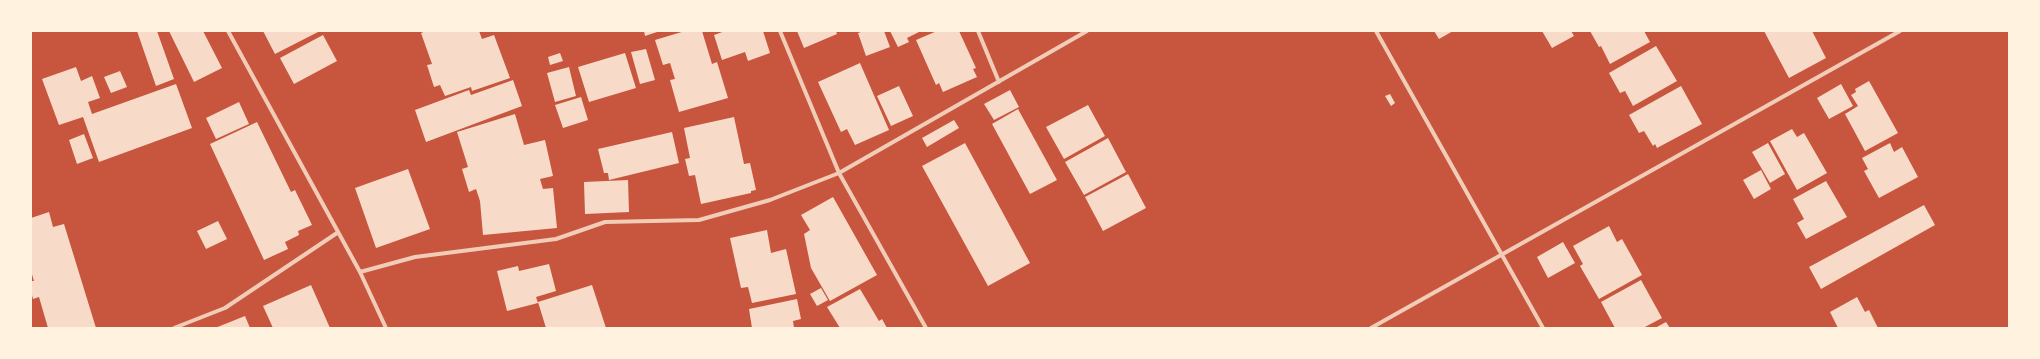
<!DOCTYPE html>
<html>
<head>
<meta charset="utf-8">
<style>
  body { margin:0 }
  #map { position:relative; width:2040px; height:359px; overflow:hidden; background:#c8553d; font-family:"Exo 2",sans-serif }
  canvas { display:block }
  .frame { position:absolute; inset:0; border:32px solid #fff3e0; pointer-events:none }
</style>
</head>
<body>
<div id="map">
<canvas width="2040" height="359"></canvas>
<div class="frame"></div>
</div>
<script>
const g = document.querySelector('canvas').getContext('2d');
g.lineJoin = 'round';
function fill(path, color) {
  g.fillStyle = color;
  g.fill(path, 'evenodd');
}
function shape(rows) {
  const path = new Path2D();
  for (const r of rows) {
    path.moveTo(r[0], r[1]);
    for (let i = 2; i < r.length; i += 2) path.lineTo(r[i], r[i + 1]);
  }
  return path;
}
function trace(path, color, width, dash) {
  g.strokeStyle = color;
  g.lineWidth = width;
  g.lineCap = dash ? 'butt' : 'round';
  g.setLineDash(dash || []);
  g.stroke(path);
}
fill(shape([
  [137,31,157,31,174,79,156,86],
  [169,31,203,31,222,68,194,82],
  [263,31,320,31,275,54],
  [426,31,479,31,482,39,494,35,510,78,472,91,471,87,445,96,440,85,434,87,427,65,432,64,421,33],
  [644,31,660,31,645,36],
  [685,31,702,31,712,64,717,62,728,98,679,112,670,80,675,79,670,63,663,65,655,40],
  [725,31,763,31,770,53,748,61,745,52,722,60,714,35],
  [797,31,836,31,837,34,804,48],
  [864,31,884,31,890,47,866,56,858,33],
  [890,31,921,31,907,38,909,42,898,47],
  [937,31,959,31,976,68,973,69,977,77,943,92,939,83,936,85,916,40],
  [1434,31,1453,31,1439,39],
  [1542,31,1571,31,1574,36,1552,48],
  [1590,31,1644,31,1650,42,1610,64,1601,46,1599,47],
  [1764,31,1812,31,1826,58,1789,78],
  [323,35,337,61,294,84,280,58],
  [1656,46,1677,81,1633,106,1625,91,1620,93,1609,73],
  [646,49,655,80,640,84,631,52],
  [560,53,563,61,550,65,548,57],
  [625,53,636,88,589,102,578,67],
  [860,63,889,130,855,145,847,129,841,132,818,82],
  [76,67,81,81,92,76,100,98,88,102,92,114,176,84,192,128,99,162,83,117,59,125,42,79],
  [569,67,576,96,555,102,547,73],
  [120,71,127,87,111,93,104,77],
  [513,80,522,106,426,142,415,110,469,90,471,95],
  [1869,81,1898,133,1865,151,1845,114,1858,106,1851,95,1856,92,1855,89],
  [1841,84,1853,106,1829,119,1817,98],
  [899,86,913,116,891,126,877,96],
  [1681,86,1702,124,1657,148,1655,144,1653,146,1644,131,1639,133,1629,115],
  [1010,90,1019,107,994,120,984,104],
  [1390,94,1395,103,1391,106,1385,96],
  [581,97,588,120,563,128,555,105],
  [239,102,249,124,216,139,206,118],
  [1088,105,1105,136,1064,159,1046,127],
  [1018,109,1057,180,1030,194,992,124],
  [515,114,524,145,545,140,553,176,540,179,543,189,553,188,557,228,483,235,480,201,476,189,469,192,462,169,468,167,457,132],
  [734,117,744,164,750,163,756,190,751,191,751,193,701,204,695,175,689,176,685,159,690,158,684,128],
  [954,120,959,128,927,147,922,138],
  [257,122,291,192,295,190,312,225,298,231,299,235,285,242,288,249,264,260,210,144],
  [1792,129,1797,137,1804,133,1827,173,1797,190,1770,141],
  [672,132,679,163,609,180,608,173,604,173,598,149],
  [84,134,93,158,77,164,69,140],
  [1108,138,1126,172,1084,195,1065,162],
  [965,143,1030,263,988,286,922,166],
  [1768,143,1785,174,1770,183,1752,152],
  [1890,143,1894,152,1902,147,1918,177,1879,198,1864,171,1868,169,1862,158],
  [408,169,430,229,376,248,355,188],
  [1761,170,1771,189,1754,199,1743,180],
  [1128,174,1146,208,1103,231,1085,197],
  [628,180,629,212,585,214,584,182],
  [1826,181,1847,217,1806,239,1797,223,1804,219,1793,199],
  [833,197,877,275,830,301,811,268,804,234,810,230,801,215],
  [1924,205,1935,225,1821,289,1809,267],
  [49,212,53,227,64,224,96,328,48,328,39,297,33,299,31,291,31,281,34,281,31,271,31,218],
  [218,221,227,239,206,249,197,231],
  [1609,226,1617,242,1622,239,1642,275,1599,299,1580,266,1583,264,1573,246],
  [767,230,771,253,786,249,796,294,752,303,748,287,741,288,730,238],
  [1563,242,1575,263,1548,278,1537,257],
  [549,264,556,291,536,297,538,303,507,311,497,271,518,266,519,271],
  [1641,280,1662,318,1643,328,1615,328,1601,302],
  [311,285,330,328,273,328,263,306],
  [592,285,606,328,546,328,538,302],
  [821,288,828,300,817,306,810,294],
  [860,289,879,321,882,319,887,328,840,328,827,307],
  [1857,297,1865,312,1869,310,1878,328,1838,328,1830,312],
  [797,299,801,319,793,321,794,328,752,328,749,309],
  [245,316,250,328,215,328],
  [1666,322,1670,328,1655,328]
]), '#f7dbc8');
trace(shape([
  [228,31,360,272,386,328],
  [780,31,839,173,926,328],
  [978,31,999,82],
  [1376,31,1543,328],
  [360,272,415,257,556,239,605,222,699,220,770,200,839,173,1087,31],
  [174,328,225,308,337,233],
  [1371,328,1900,31]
]), '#f1ccb7', 4);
</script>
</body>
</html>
